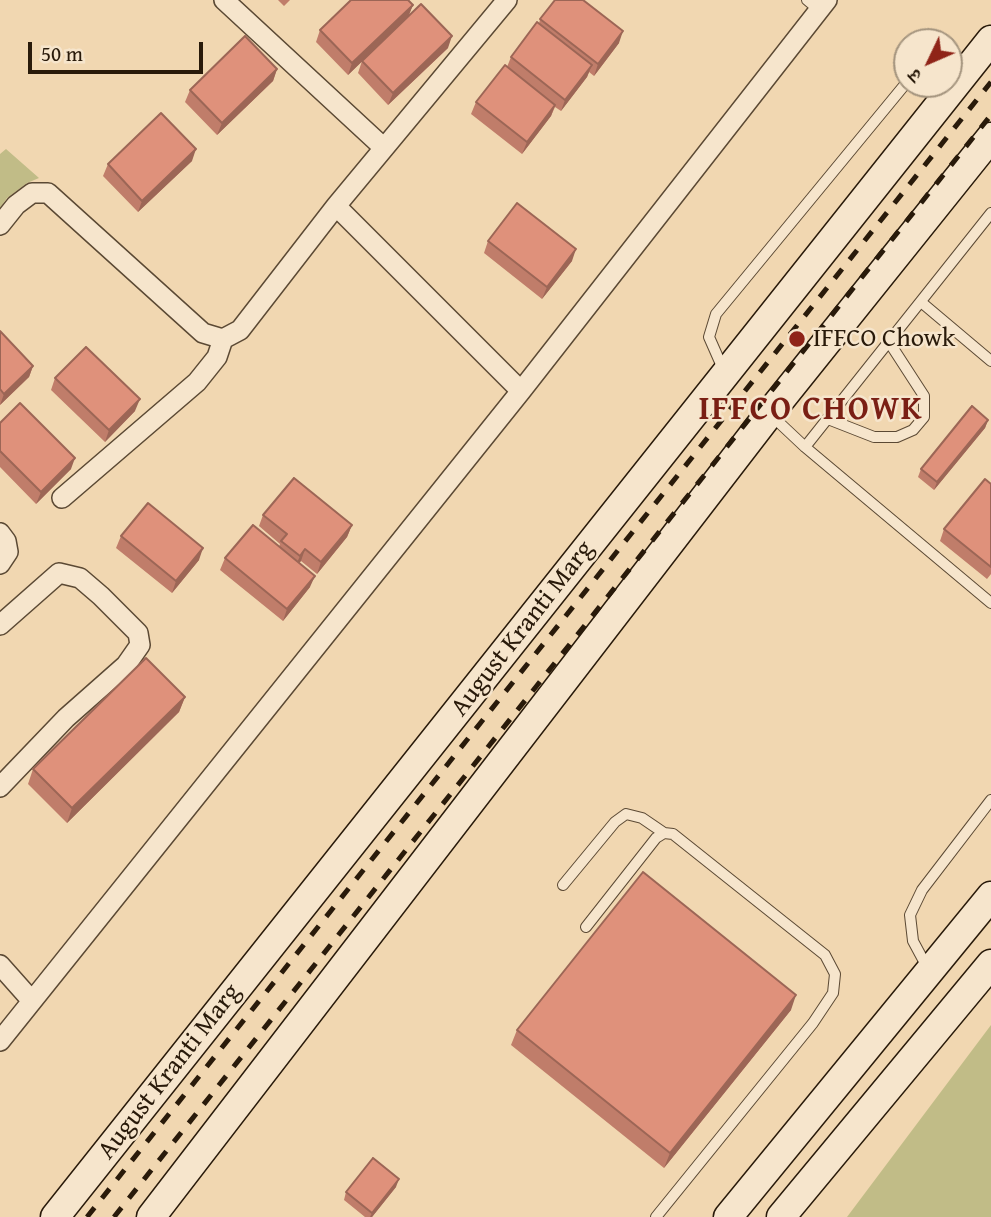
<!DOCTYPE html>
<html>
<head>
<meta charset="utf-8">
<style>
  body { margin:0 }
  #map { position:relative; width:991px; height:1217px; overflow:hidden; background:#f1d7b1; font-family:"Gentium Book Plus","Noto Serif Devanagari",serif }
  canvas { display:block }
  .north { position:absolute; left:893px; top:28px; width:70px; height:70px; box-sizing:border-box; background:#f6e5cc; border:2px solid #a4947e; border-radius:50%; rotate:226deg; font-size:19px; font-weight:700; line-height:28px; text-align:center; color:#291a0a }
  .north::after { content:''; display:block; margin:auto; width:24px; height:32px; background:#8f2418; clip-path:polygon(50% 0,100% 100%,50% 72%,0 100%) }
  .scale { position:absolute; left:28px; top:42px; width:175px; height:32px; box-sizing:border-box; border:4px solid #291a0a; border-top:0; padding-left:9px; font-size:21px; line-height:24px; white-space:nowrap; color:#291a0a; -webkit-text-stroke:5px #f6e5cc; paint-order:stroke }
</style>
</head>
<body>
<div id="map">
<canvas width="991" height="1217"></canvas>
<div class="north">उ</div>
<div class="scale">50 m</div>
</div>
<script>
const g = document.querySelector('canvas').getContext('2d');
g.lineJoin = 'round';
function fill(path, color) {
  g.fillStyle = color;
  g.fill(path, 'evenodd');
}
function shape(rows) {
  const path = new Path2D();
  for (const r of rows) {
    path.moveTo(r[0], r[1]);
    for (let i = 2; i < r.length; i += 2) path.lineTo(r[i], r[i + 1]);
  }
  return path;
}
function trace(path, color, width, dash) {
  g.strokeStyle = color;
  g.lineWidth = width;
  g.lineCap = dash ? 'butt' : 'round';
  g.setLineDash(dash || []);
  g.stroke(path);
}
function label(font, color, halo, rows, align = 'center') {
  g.font = font + ' "Gentium Book Plus",serif';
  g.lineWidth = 5;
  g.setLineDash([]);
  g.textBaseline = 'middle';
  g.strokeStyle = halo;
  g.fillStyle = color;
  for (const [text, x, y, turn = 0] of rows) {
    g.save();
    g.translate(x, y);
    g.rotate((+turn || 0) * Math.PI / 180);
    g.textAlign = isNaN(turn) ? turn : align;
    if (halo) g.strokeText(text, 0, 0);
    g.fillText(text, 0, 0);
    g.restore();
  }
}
fill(shape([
  [6,149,39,178,27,183,7,198,0,208,0,154],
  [991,1025,991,1217,847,1217]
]), '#c1bc87');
const lane = shape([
  [807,0,819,10],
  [949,62,969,58],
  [921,302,991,361],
  [724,371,709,337,716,314,907,82],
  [771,415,805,447,991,603],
  [828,419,874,437,897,437,913,430,924,417,924,396,889,342],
  [805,447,991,213],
  [563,885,615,822,626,814,642,818,664,833],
  [586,927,656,838,664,833,673,834,825,955,835,974,833,993,813,1023,656,1217],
  [927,967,913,941,910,915,922,890,991,800]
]);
const street = shape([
  [224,0,384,148],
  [336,206,521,391],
  [0,225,16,205,32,193,48,193,203,333,223,339,240,330,336,206,507,0],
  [62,498,197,382,217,357,223,339],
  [0,533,6,541,8,552,0,564],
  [0,625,59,573,80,578,101,596,138,633,140,645,126,665,66,718,0,787],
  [0,965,32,1001],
  [0,1041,521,391,827,0]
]);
const secondary = shape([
  [55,1217,991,40],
  [151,1217,769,414,991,137],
  [728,1217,991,896],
  [781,1217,991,964]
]);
trace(lane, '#5b4934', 12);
trace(street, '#5b4934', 22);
trace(secondary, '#291a0a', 31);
trace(lane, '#f6e5cc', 10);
trace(street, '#f6e5cc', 19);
trace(secondary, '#f6e5cc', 28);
trace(shape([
  [87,1217,991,82],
  [114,1217,991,115]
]), '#291a0a', 5, [12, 12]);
fill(shape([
  [278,0,290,0,284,6],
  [413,5,408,17,348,75,316,42,320,30],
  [540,19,619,43,594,76,589,72,587,77,561,111,555,107,551,116,522,154,471,114,476,102,507,67,511,57,539,24],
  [448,48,388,105,358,73,362,61],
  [277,69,273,81,217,135,185,102,190,90],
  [192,161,138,212,103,176,108,164],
  [488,241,572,261,542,299,484,253],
  [0,331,33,366,29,377,0,405],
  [55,378,135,411,105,442,51,390],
  [988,420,985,428,934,490,918,477,921,469],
  [0,423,71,469,36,504,0,467],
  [991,484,991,574,987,579,940,541,944,529],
  [263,515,352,525,347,537,317,574,301,561,299,563,310,587,283,621,220,570,225,558,279,547,280,544,259,526],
  [121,536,199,560,172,593,116,548],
  [185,697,179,712,67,823,28,784,33,769],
  [791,1010,664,1168,511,1045,517,1030],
  [396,1187,372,1217,365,1217,344,1200,346,1192]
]), '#c07d6a');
fill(shape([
  [413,5,408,17,348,75,352,63],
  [623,31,619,43,594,76,598,64],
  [452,36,448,48,388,105,393,93],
  [592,65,587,77,561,111,565,100],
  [277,69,273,81,217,135,222,123],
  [555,105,551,116,522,154,527,142],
  [196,149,192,161,138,212,142,201],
  [576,249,572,261,542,299,547,287],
  [33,366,29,377,0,405,4,394],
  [140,399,135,411,105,442,109,430],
  [988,420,985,428,934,490,937,482],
  [75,458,71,469,36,504,41,492],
  [352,525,347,537,317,574,321,562],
  [203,548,199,560,172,593,176,581],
  [305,549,301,561,295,567,300,556],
  [315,576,310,587,283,621,287,609],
  [185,697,179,712,67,823,72,808],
  [796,995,791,1010,664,1168,670,1153],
  [399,1179,396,1187,372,1217,370,1217,372,1213]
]), '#9c6656');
const building = shape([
  [351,0,408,0,413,5,352,63,320,30,351,0],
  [555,0,583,0,623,31,598,64,540,19,555,0],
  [421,4,452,36,393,93,362,61,421,4],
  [537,22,592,65,565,100,511,57,537,22],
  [245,36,277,69,222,123,190,90,245,36],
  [505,65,555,105,527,142,476,102,505,65],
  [161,113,196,149,142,201,108,164,161,113],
  [517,203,576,249,547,287,488,241,517,203],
  [0,331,33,366,4,394,0,389,0,331],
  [86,347,140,399,109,430,55,378,86,347],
  [20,403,75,458,41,492,0,451,0,423,20,403],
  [972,406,988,420,937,482,921,469,972,406],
  [294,478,352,525,321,562,305,549,300,556,281,541,287,534,263,515,294,478],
  [985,479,991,484,991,567,944,529,985,479],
  [148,503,203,548,176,581,121,536,148,503],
  [253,525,315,576,287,609,225,558,253,525],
  [146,658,185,697,72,808,33,769,146,658],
  [643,872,796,995,670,1153,517,1030,643,872],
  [373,1158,399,1179,372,1213,346,1192,373,1158]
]);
fill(building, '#df917b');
trace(building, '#9c6656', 2);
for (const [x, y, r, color] of [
  [797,339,9,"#8f2418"]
]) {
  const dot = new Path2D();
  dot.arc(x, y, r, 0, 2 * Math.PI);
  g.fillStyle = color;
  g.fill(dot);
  trace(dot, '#f6e5cc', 2.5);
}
label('26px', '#291a0a', '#f6e5cc', [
  ["IFFCO Chowk",813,339]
], 'left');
label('26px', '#291a0a', '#f6e5cc', [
  ["August Kranti Marg",523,629,-52],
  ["August Kranti Marg",170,1072,-52]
]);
g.letterSpacing = '2px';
label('bold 33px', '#7a1f14', '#f6e5cc', [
  ["IFFCO CHOWK",811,411]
]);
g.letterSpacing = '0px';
</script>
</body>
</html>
